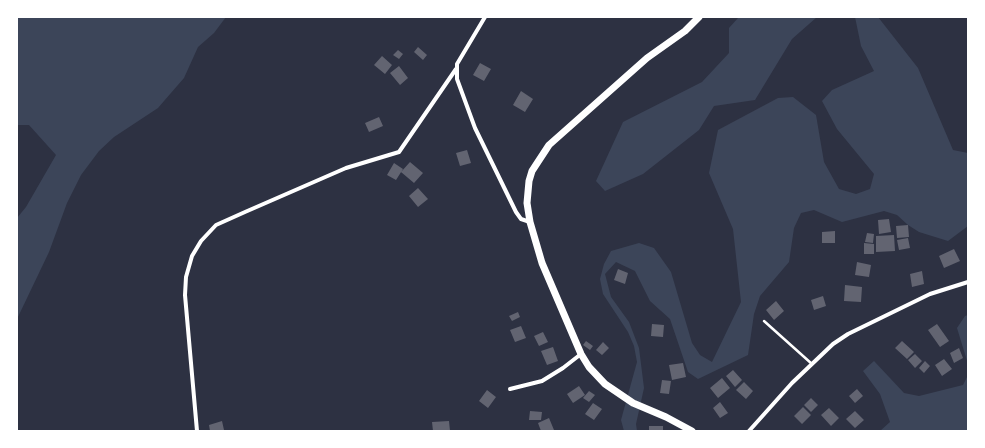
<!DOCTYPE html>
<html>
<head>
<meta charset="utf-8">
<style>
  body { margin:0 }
  #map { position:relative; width:985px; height:448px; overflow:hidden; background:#2d3142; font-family:Spectral,serif }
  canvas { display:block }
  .frame { position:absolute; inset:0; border:18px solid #fff; pointer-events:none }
</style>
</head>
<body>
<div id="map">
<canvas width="985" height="448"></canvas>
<div class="frame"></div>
</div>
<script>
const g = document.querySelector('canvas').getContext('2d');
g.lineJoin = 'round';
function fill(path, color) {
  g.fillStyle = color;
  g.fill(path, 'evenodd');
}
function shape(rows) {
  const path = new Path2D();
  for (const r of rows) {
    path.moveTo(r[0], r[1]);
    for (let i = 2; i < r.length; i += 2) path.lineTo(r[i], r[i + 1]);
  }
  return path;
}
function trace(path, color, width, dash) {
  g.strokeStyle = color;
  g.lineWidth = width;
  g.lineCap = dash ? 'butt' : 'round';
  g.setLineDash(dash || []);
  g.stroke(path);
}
fill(shape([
  [17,17,226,17,214,33,198,47,184,78,164,101,158,108,114,137,99,151,81,175,67,203,49,252,17,319,17,218,26,207,56,155,29,125,17,125],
  [744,17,817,17,792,39,755,100,714,106,699,130,643,174,605,191,596,181,623,122,702,82,729,53,729,28,738,18],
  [855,17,878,17,918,68,953,150,968,153,968,226,948,241,919,232,908,225,897,215,884,211,842,222,814,210,801,213,794,228,789,262,760,296,754,314,748,355,698,379,688,372,670,319,650,301,635,271,616,262,605,274,611,297,629,322,639,348,644,388,636,424,637,431,624,431,621,420,637,362,634,346,628,332,603,294,600,279,604,264,611,251,639,243,654,248,671,272,692,343,700,355,712,362,741,302,733,229,709,173,718,130,778,98,793,97,816,115,824,162,839,189,856,194,870,189,874,174,837,129,822,101,832,90,874,71,861,46],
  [968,315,968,364,957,328,965,316],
  [874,361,904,393,919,396,963,385,968,375,968,431,880,431,890,422,880,394,863,371]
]), '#3c4559');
fill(shape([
  [418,47,427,55,423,60,414,52],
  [398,50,403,54,399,59,393,55],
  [382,56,392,65,385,74,374,65],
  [480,63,491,69,484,81,473,75],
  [399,66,408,78,400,85,390,73],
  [521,91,533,99,525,112,513,105],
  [379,117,383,126,369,132,365,123],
  [467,150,471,163,460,166,456,153],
  [410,162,423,173,414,183,401,172],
  [394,163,403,169,396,180,387,175],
  [418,188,428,199,418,207,409,196],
  [889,219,891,232,879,234,878,220],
  [908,225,909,237,897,238,896,226],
  [835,231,835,243,822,243,822,232],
  [867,233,874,234,873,243,865,242],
  [894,235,895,251,876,252,876,236],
  [908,238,910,248,899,250,897,240],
  [864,243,874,244,874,254,864,254],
  [954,249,960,261,944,268,939,256],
  [857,262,871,265,869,277,855,275],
  [618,269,628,273,625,284,614,280],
  [922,271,924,284,912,287,910,274],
  [845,285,862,287,861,302,844,301],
  [823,296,826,306,814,310,811,300],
  [776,301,784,311,774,320,766,310],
  [518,312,520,317,512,321,509,316],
  [652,324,664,325,663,337,651,336],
  [937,324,949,341,940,347,928,330],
  [521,326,526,338,515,342,510,330],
  [543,332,548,342,539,346,534,336],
  [586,341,593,346,590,350,583,345],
  [902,341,914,352,907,359,895,348],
  [603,342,609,348,602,355,596,350],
  [553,347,558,361,547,365,541,351],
  [959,348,963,358,954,363,950,353],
  [915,354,922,361,915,368,908,360],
  [944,359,952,369,942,376,935,365],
  [925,361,930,366,924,373,919,368],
  [683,363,686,377,672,380,669,365],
  [733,370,742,380,735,387,726,376],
  [722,378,730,388,718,398,710,388],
  [662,380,671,381,669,394,660,393],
  [744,382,753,391,746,399,736,390],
  [579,386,585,395,573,403,567,394],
  [857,389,863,396,855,403,849,396],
  [487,390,496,397,488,408,479,401],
  [589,391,595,395,589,402,583,398],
  [811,398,818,405,811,412,804,405],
  [720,402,728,413,720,418,713,408],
  [593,403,602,409,594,420,585,414],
  [803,407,811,415,802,424,794,416],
  [829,408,839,418,831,426,821,415],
  [530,411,542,412,541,420,529,420],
  [855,411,864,420,855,428,846,419],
  [549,418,554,430,541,431,538,423],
  [222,421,224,430,210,431,209,425],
  [449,421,450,431,433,431,432,422],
  [649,426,663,426,663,431,649,431]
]), '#626471');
trace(shape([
  [764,321,812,364]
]), '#fff', 2.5);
trace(shape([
  [485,17,457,64,457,79,475,128,516,212,521,219,530,222],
  [510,389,542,381,563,368,581,354],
  [197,431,185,295,186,277,192,256,201,241,216,225,245,212,346,168,399,152,456,69],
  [749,431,792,383,833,344,848,334,930,294,968,282]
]), '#fff', 4);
trace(shape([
  [692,431,666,417,633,403,605,384,589,367,581,354,542,263,530,222,527,203,529,181,532,171,549,145,647,58,685,31,699,17]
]), '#fff', 7);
</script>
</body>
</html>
